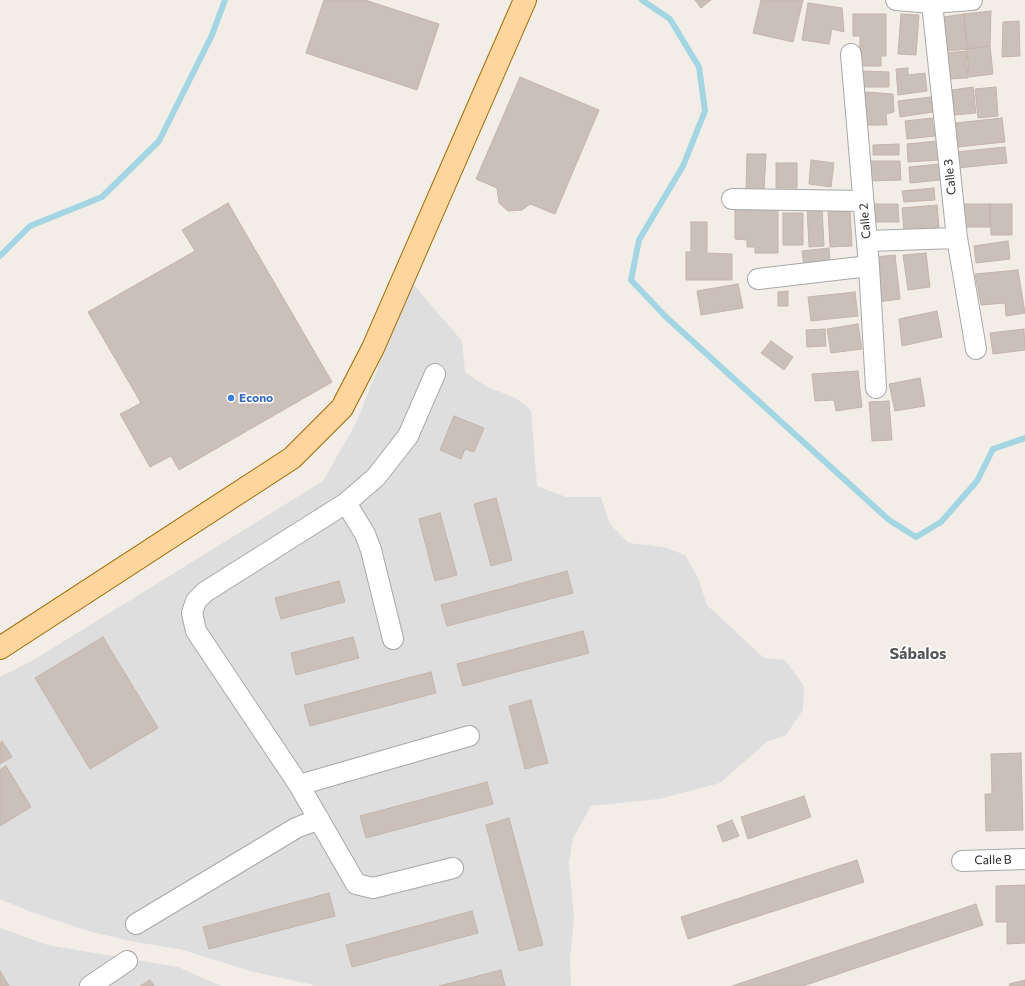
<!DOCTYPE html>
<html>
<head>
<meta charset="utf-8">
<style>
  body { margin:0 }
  canvas { display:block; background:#f2eee7 }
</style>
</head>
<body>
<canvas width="1025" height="986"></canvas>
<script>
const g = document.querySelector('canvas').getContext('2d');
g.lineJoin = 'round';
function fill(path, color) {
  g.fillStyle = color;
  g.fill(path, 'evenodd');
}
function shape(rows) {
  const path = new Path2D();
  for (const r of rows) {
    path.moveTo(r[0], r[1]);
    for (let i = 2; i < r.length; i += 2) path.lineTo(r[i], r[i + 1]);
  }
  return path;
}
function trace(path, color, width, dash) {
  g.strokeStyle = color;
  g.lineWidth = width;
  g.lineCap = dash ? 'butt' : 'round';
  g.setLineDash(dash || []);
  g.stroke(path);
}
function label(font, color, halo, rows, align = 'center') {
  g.font = font + ' Commissioner,sans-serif';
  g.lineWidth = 3;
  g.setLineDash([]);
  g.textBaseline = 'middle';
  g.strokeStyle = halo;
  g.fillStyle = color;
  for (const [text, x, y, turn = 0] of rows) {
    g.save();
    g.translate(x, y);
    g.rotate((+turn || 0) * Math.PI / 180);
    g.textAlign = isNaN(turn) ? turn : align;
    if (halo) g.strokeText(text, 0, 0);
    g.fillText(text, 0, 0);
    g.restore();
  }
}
fill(shape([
  [412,283,462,341,465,372,487,387,516,398,531,410,537,486,566,497,601,497,610,524,629,543,664,547,685,555,698,578,707,605,764,658,785,660,804,686,803,710,785,736,768,741,720,783,659,799,591,806,573,838,569,863,574,918,570,959,571,986,318,986,250,971,183,950,130,941,88,931,31,912,0,899,0,677,35,659,323,481,356,423],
  [0,928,48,945,178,967,221,986,0,986]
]), '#dfdede');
trace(shape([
  [642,0,670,19,699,67,705,111,683,166,639,240,631,280,666,317,889,520,916,537,941,522,977,481,993,449,1025,438],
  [0,256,30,226,102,197,159,141,212,35,225,0]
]), '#a4d5e2', 6);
const building = shape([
  [324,0,365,0,439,24,417,90,306,53,324,0],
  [695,0,711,0,701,8,695,0],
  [761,0,803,0,793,42,753,33,761,0],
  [808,3,842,8,844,32,832,29,829,44,802,40,808,3],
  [991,11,990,46,967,49,964,14,991,11],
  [853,14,886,14,886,56,881,56,881,66,860,66,860,36,853,36,853,14],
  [901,14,919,15,916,55,898,54,901,14],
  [964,14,967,49,947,51,943,17,964,14],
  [1019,21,1020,56,1002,57,1003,22,1019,21],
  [990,46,993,74,969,77,967,49,990,46],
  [966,51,968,78,948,79,946,53,966,51],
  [908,68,908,75,925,73,927,91,898,95,896,69,908,68],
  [863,71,889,72,889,87,863,87,863,71],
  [520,77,599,110,555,214,530,204,522,210,508,211,499,203,497,188,476,179,520,77],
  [973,87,976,113,954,115,952,90,973,87],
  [996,87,998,116,978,118,975,89,996,87],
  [865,92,893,94,894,112,886,114,887,125,866,125,864,112,865,92],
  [931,97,933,112,900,117,898,101,931,97],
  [932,118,935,136,907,139,905,121,932,118],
  [1002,118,1005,142,958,147,956,123,1002,118],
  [937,141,938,160,908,162,907,144,937,141],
  [899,144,899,155,873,155,873,145,899,144],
  [1005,147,1007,163,958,168,956,152,1005,147],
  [747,154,766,154,764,192,746,192,747,154],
  [811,160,834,163,831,187,809,184,811,160],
  [870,161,900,161,901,180,870,181,870,161],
  [776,163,797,163,797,188,776,188,776,163],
  [940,164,941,180,910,183,909,167,940,164],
  [934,188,935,200,904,202,902,191,934,188],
  [228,203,332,382,179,470,171,456,150,467,120,414,141,403,88,312,195,251,182,230,228,203],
  [873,204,898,204,899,222,873,222,873,204],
  [962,204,990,204,990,227,962,227,962,204],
  [990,204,1012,204,1012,235,991,235,990,204],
  [937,205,939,227,904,231,902,208,937,205],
  [735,207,778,207,778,253,755,253,755,247,747,247,747,240,735,239,735,207],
  [822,207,824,246,809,247,807,208,822,207],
  [850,209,852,246,830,247,828,210,850,209],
  [783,213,803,213,803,245,783,245,783,213],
  [691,222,707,222,707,253,732,254,732,280,686,280,686,252,691,252,691,222],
  [1008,241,1010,259,976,263,974,246,1008,241],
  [829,248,830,263,804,266,802,251,829,248],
  [926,253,930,287,908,290,903,255,926,253],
  [895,255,900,299,878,302,874,257,895,255],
  [1018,270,1025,313,1006,316,1005,303,981,305,975,274,1018,270],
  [738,284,743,308,701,315,697,291,738,284],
  [788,291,788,306,778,306,778,292,788,291],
  [855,292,858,316,811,321,808,297,855,292],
  [937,311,942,337,902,346,899,319,937,311],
  [858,324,862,349,831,353,827,329,858,324],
  [825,329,826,346,807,347,806,330,825,329],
  [1024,329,1025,350,993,354,990,333,1024,329],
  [771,341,793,357,784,370,761,353,771,341],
  [858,371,862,407,836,411,834,400,815,401,812,374,858,371],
  [920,378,925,406,895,411,889,384,920,378],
  [889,401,892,440,872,441,869,402,889,401],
  [454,416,484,428,474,452,465,449,461,459,440,450,454,416],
  [496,498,512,560,491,566,474,504,496,498],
  [440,513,457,575,435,581,419,519,440,513],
  [567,571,573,593,447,626,441,605,567,571],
  [339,581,345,602,281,619,275,598,339,581],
  [583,631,589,653,463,686,457,664,583,631],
  [103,637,158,728,90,769,35,678,103,637],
  [353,637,359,658,296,675,291,653,353,637],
  [431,672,436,693,310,726,304,705,431,672],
  [531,700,548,763,525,769,509,706,531,700],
  [2,741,12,757,0,764,0,743,2,741],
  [1021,753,1023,830,986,831,985,794,992,794,991,754,1021,753],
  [6,766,31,807,0,826,0,770,6,766],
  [487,782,493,804,366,838,360,816,487,782],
  [804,796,811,817,748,839,741,817,804,796],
  [509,818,543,945,519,951,486,825,509,818],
  [732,820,739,836,723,842,717,826,732,820],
  [857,860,864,882,688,939,681,917,857,860],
  [1025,885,1025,943,1007,944,1007,922,996,922,996,886,1025,885],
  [329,893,335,916,209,949,203,927,329,893],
  [976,904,983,925,803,986,732,986,976,904],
  [472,911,478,933,352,967,346,945,472,911],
  [501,970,505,986,439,986,501,970],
  [0,971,9,986,0,986,0,971],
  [150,980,154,986,140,986,150,980],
  [1025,980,1025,986,1010,986,1009,984,1025,980]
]);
fill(building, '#cac0b9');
trace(building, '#c5b4a8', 1);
const minor = shape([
  [896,0,932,3,972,0],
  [932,3,957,238,976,349],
  [851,54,869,266,876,388],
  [732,199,863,201],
  [867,241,957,238],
  [758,279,869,266],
  [435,374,408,436,376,477,346,503,205,592,196,601,192,613,196,631,299,785,356,884,373,888,453,868],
  [346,503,365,534,371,550,393,639],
  [299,785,469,736],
  [962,861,1025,859],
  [136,924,296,828,319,819],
  [90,986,127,961]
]);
const major = shape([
  [0,648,292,458,342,408,373,348,525,0]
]);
trace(minor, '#a8a8a8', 22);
trace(major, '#9d6800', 24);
trace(minor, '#fff', 20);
trace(major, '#ffd59e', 22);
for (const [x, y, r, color] of [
  [231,398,4,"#3f7fe0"]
]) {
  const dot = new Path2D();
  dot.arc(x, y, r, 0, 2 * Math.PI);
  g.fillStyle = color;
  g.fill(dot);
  trace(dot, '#fff', 1.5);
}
label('12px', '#212121', '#fff', [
  ["Calle 3",950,177,-96],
  ["Calle 2",865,221,-95],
  ["Calle B",993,860,-1]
]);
label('bold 12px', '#366cbe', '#fff', [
  ["Econo",239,398]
], 'left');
label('bold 16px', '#545454', '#fff', [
  ["Sábalos",918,654]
]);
</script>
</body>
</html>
